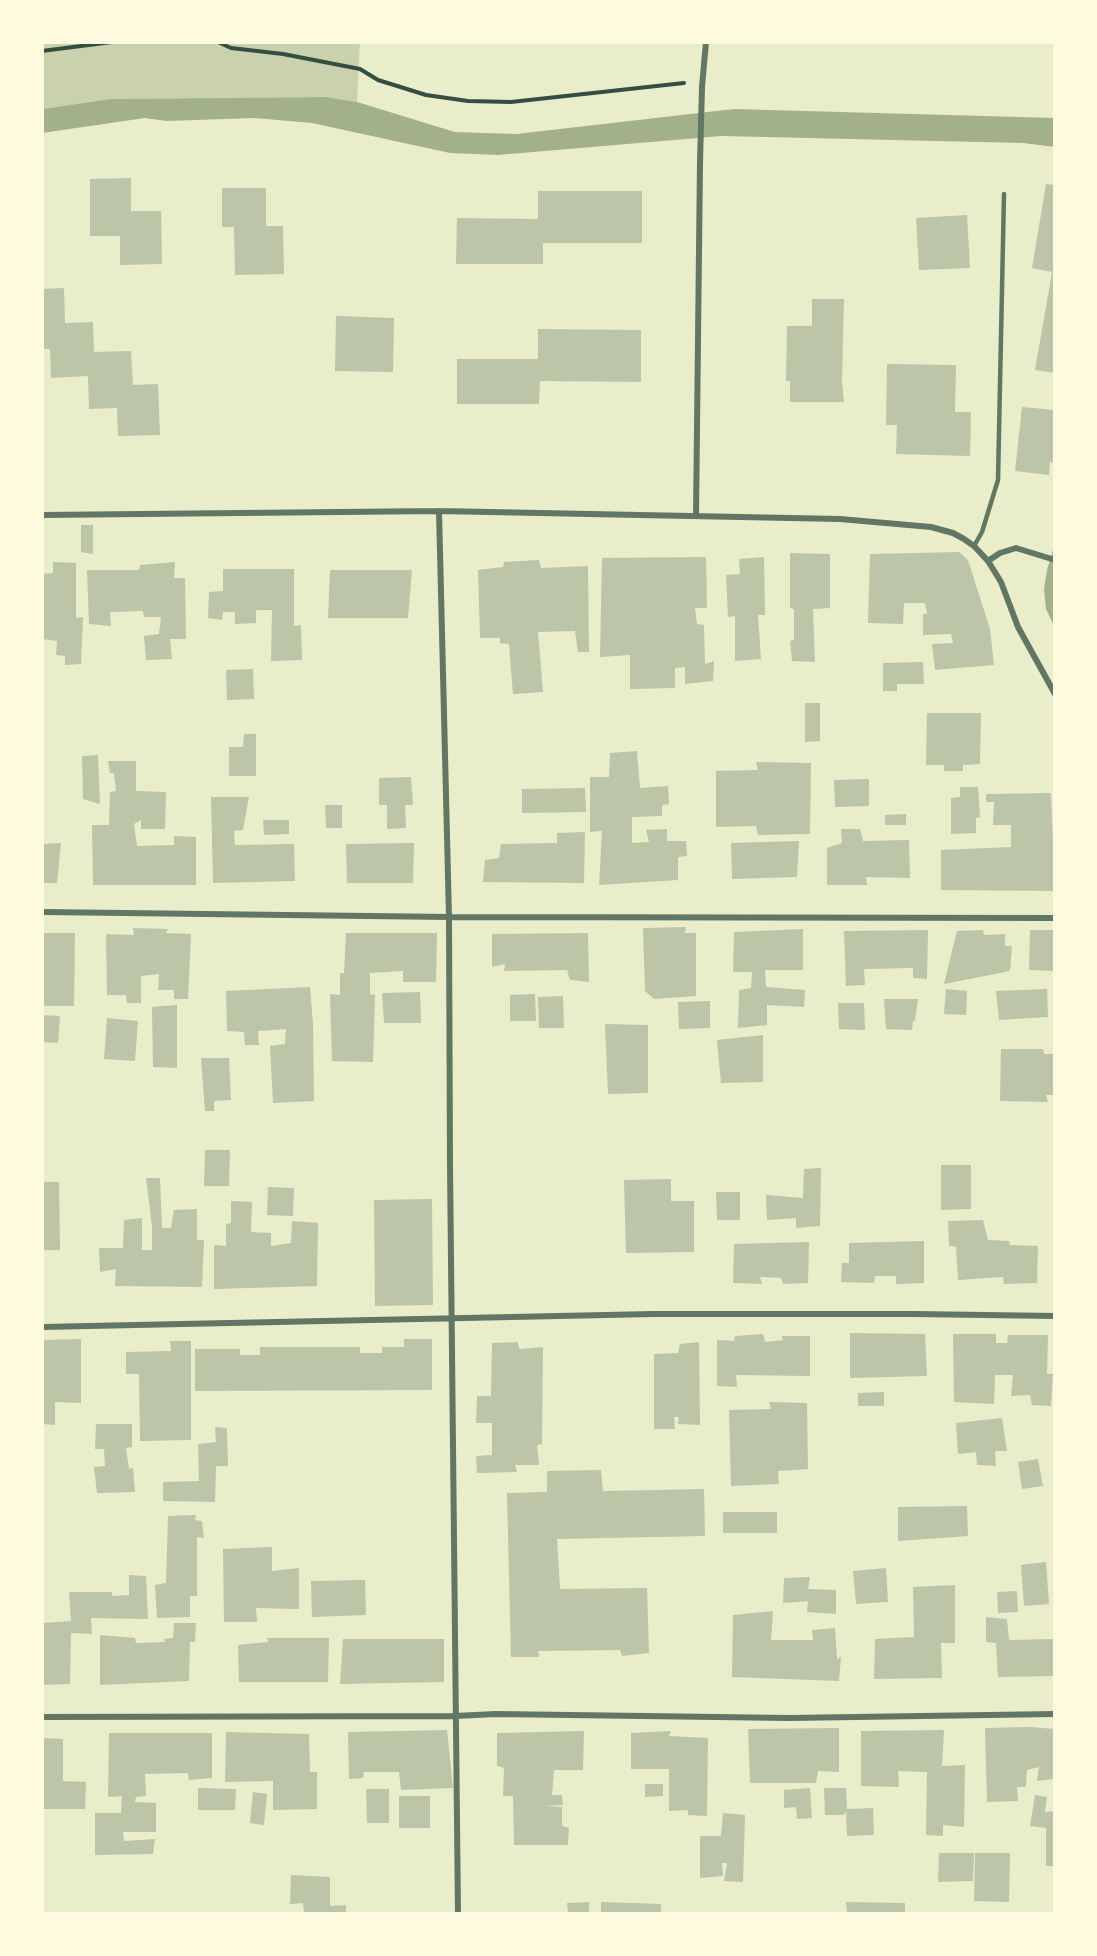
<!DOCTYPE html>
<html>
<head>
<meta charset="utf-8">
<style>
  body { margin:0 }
  #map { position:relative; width:1097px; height:1956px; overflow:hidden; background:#e9edc9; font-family:"PT Sans Narrow",sans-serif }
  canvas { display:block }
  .frame { position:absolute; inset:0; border:44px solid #fefae0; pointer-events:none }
</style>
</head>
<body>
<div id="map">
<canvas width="1097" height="1956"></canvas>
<div class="frame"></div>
</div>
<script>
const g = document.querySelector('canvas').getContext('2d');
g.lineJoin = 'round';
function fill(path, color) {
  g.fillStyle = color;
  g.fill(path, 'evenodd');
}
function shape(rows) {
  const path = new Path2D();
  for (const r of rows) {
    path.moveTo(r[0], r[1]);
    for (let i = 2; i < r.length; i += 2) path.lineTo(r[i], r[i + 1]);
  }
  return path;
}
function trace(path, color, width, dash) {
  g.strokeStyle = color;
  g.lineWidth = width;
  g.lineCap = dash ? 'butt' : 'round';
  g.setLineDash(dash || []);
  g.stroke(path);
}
fill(shape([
  [42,42,360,42,357,102,326,97,112,99,42,109]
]), '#cad2ad');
fill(shape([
  [326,97,357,102,455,132,516,134,734,109,1055,118,1055,147,1023,143,721,136,498,155,450,153,312,123,255,118,166,121,145,118,42,133,42,109,111,99],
  [1055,543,1055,628,1046,609,1044,589,1047,570]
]), '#a3b18a');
fill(shape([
  [131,178,131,211,161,211,162,264,120,265,120,236,90,236,90,179],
  [1046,184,1055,185,1055,373,1035,370,1052,272,1032,268],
  [222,188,266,188,266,226,283,226,284,274,235,275,234,227,222,227],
  [538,191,642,191,642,243,543,243,543,264,456,264,457,218,538,219],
  [967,215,970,268,919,270,916,218],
  [64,288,65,323,93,322,94,352,131,351,133,385,158,384,160,435,118,436,117,408,89,409,88,376,51,378,50,349,42,349,42,289],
  [812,299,844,299,842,382,844,402,790,402,790,381,786,381,787,326,812,326],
  [336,316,394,318,393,372,335,371],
  [538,329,641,330,641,382,540,381,539,404,457,404,457,359,538,359],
  [887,364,956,365,955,412,971,412,970,456,896,454,897,425,886,425],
  [1022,407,1055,410,1055,463,1050,462,1049,475,1015,471],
  [81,525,93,525,93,554,81,552],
  [959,552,968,560,990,629,994,665,935,670,932,644,953,643,951,634,923,635,923,614,927,614,925,603,904,603,903,624,868,623,870,554],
  [790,553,830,554,830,608,813,609,815,662,792,661,790,641,794,640,794,609,790,608],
  [706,557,707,608,695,608,697,624,704,625,705,664,714,661,713,681,685,684,685,667,675,668,675,688,630,689,630,655,600,657,602,558],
  [764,557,765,615,758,615,761,659,735,661,735,616,728,617,726,575,740,574,739,559],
  [539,560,541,568,588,566,589,652,578,652,575,631,538,632,543,692,513,694,509,644,500,643,500,638,480,638,478,570,503,567,504,562],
  [53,562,76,563,76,618,83,617,81,664,65,665,65,656,56,655,57,641,42,639,42,574,53,573],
  [175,562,174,578,185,578,186,639,170,639,172,659,146,660,144,636,159,634,161,617,144,617,143,611,110,612,111,626,89,624,87,570,139,570,140,565],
  [223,569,294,569,294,626,301,625,302,660,271,661,272,610,256,610,256,623,235,624,235,612,223,612,222,620,208,618,209,592,223,591],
  [330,570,412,570,408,618,328,618],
  [923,662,924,684,897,684,897,691,883,691,883,663],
  [253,669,254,699,227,700,226,670],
  [805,703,820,703,820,741,805,742],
  [927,713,981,713,980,764,963,765,963,771,944,771,944,765,926,765],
  [244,734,256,734,256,776,229,776,229,747,243,747],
  [637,751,640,788,668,786,669,804,662,805,662,816,632,817,632,843,649,842,646,830,667,829,667,841,686,841,687,856,678,857,678,880,599,885,602,831,590,832,590,777,609,777,610,753],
  [98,755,100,804,83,799,82,756],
  [108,761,136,761,136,791,166,792,165,829,141,829,141,820,134,824,137,846,174,845,174,836,196,837,196,885,93,885,92,825,109,825,110,792,116,791,114,773,110,773],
  [756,762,811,763,810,834,758,835,756,826,716,827,716,771,758,770],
  [411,777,413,805,405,805,406,828,387,829,387,805,379,805,379,778],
  [869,779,869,806,835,807,834,780],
  [960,787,978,787,980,817,976,818,976,833,951,834,951,798,960,797],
  [585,788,586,812,522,813,522,789],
  [1051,793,1055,891,941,890,941,850,1011,847,1011,825,993,825,994,802,986,802,986,794],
  [211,797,249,797,243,830,234,831,235,845,294,844,295,881,213,883],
  [325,805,342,805,342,828,326,828],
  [906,814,906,825,885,825,885,815],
  [263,820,289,820,289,834,264,835],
  [841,829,860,829,863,841,909,840,910,878,866,877,867,885,827,885,827,848,842,843],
  [585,832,584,883,483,882,485,860,499,858,501,844,557,843,557,833],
  [799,841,797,877,732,879,731,843],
  [61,843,57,883,42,883,42,844],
  [414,843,413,883,347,883,346,844],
  [686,927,685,933,696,933,696,996,654,999,645,991,643,928],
  [133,928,168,929,166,933,191,934,188,999,174,999,174,990,158,990,159,974,141,976,141,1003,127,1003,126,995,107,995,106,934,134,935],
  [803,929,803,970,765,970,766,987,805,990,804,1007,767,1005,767,1025,738,1028,739,990,751,988,752,972,733,972,734,932],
  [928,930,927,979,913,978,913,968,864,969,865,985,846,986,844,931],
  [983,930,984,935,1005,934,1005,946,1012,946,1010,971,944,984,957,931],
  [1030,930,1055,930,1055,971,1029,970],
  [42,933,75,933,74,1006,42,1006],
  [346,933,437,933,436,982,403,982,403,971,370,973,370,994,375,995,373,1062,332,1061,330,994,340,995,340,973,344,973],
  [588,933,589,982,570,980,567,970,504,971,505,964,492,967,492,934],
  [310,987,313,1024,314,1101,273,1103,270,1046,285,1044,286,1029,258,1031,259,1045,245,1045,244,1032,227,1031,226,991],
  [946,989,967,991,966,1015,944,1014],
  [1047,989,1048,1017,999,1020,996,991],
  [420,992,421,1023,384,1023,382,993],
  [535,994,536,1021,510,1021,510,995],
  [563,996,564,1028,539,1028,538,997],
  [884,999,918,999,915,1021,913,1021,912,1030,886,1029],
  [710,1001,710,1028,679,1029,678,1002],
  [838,1003,864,1003,865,1030,839,1029],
  [177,1005,177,1068,153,1067,152,1007],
  [42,1015,60,1016,58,1043,42,1042],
  [107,1018,138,1021,135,1061,104,1059],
  [605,1024,648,1025,648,1093,608,1094],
  [763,1035,763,1082,721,1083,717,1040],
  [1001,1049,1043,1049,1044,1054,1055,1054,1055,1095,1046,1095,1048,1102,1000,1101],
  [201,1058,229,1058,231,1100,214,1101,214,1111,205,1111],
  [205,1150,230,1150,229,1186,204,1186],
  [941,1165,971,1165,971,1209,941,1210],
  [821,1168,820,1226,796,1228,796,1218,767,1220,766,1195,803,1198,804,1169],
  [146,1178,160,1178,162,1228,171,1228,174,1210,197,1209,197,1240,204,1240,202,1287,115,1286,116,1269,100,1272,99,1248,123,1248,124,1220,142,1218,142,1250,152,1250,152,1227],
  [671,1179,671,1201,694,1201,694,1252,626,1253,624,1180],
  [42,1182,59,1182,60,1250,42,1250],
  [268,1187,294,1188,293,1216,267,1215],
  [716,1192,740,1192,740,1220,717,1220],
  [432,1199,433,1305,375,1306,374,1200],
  [231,1201,252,1202,251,1232,271,1233,271,1246,291,1243,292,1221,318,1223,317,1286,214,1289,214,1245,226,1246,226,1224,231,1223],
  [983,1220,988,1240,1009,1241,1010,1245,1038,1246,1037,1283,1004,1284,1003,1277,958,1280,956,1247,949,1246,948,1221],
  [924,1241,924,1283,896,1284,896,1276,875,1276,874,1283,841,1282,842,1263,849,1263,849,1243],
  [809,1242,808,1283,783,1284,781,1278,760,1277,762,1284,733,1283,734,1244],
  [850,1333,925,1334,927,1376,850,1378],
  [763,1334,765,1342,783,1340,782,1336,810,1336,810,1376,736,1375,737,1387,717,1386,717,1340,734,1341,735,1336],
  [953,1334,996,1334,996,1343,1007,1343,1008,1335,1048,1335,1047,1374,1053,1374,1051,1406,1032,1405,1030,1395,1011,1396,1013,1375,995,1375,994,1404,954,1402],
  [81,1339,81,1403,55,1402,55,1425,42,1424,42,1340],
  [404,1339,432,1339,432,1390,195,1391,195,1349,240,1349,240,1355,260,1355,260,1347,360,1347,360,1353,382,1353,382,1347,404,1347],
  [170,1341,191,1341,191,1440,140,1441,139,1374,126,1374,126,1352,171,1351],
  [518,1342,519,1349,543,1347,542,1444,537,1445,539,1465,515,1465,517,1472,477,1473,476,1456,492,1455,492,1423,476,1423,477,1396,491,1396,492,1343],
  [699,1342,700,1425,678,1424,679,1417,674,1417,675,1429,654,1429,654,1354,678,1353,680,1344],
  [884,1392,884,1406,858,1406,858,1393],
  [769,1402,807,1403,808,1469,778,1471,779,1484,731,1486,729,1410,771,1409],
  [1002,1418,1007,1451,995,1451,996,1466,977,1465,976,1452,958,1454,956,1423],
  [96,1424,132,1424,132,1447,126,1448,129,1469,133,1468,135,1492,97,1493,94,1467,105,1466,104,1449,95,1449],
  [215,1427,227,1428,228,1466,216,1466,215,1502,163,1501,163,1482,199,1481,198,1444,216,1442],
  [1038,1459,1043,1486,1022,1489,1018,1462],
  [601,1470,603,1491,704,1489,705,1536,557,1539,560,1589,647,1588,649,1653,622,1656,620,1650,538,1651,539,1657,511,1657,507,1493,547,1492,547,1471],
  [967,1506,968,1536,898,1541,898,1507],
  [723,1512,777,1512,777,1533,723,1533],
  [196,1515,195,1520,202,1521,204,1538,197,1537,197,1596,190,1596,190,1617,157,1618,155,1585,166,1583,168,1516],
  [272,1547,272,1571,299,1568,299,1609,256,1608,257,1622,224,1622,223,1549],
  [1046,1562,1049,1604,1024,1606,1021,1565],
  [886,1568,888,1602,856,1604,853,1571],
  [129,1575,146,1576,148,1619,91,1618,92,1634,71,1633,70,1684,42,1685,42,1623,71,1621,69,1592,112,1592,112,1596,129,1595],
  [810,1577,808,1589,836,1590,836,1614,807,1612,808,1601,783,1603,784,1578],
  [365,1580,366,1615,312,1617,311,1581],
  [955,1585,955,1643,941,1643,942,1678,874,1679,875,1639,914,1637,913,1587],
  [1017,1591,1018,1612,998,1613,997,1592],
  [773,1611,771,1640,813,1640,812,1630,835,1628,837,1659,841,1657,839,1681,732,1677,733,1615],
  [986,1617,1007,1619,1009,1640,1055,1639,1055,1676,998,1677,996,1643,986,1642],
  [174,1623,196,1623,195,1642,190,1642,189,1681,100,1685,100,1635,135,1638,136,1643,165,1642,164,1639,173,1638],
  [267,1638,329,1638,328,1682,239,1682,238,1645,268,1642],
  [343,1639,444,1639,444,1682,340,1684],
  [1030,1727,1055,1729,1055,1779,1037,1781,1039,1767,1027,1770,1026,1787,1017,1787,1018,1801,987,1802,985,1728],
  [839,1728,839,1772,818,1771,816,1783,750,1783,748,1729],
  [447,1730,453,1788,401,1790,399,1772,364,1772,363,1778,349,1779,348,1732],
  [944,1730,942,1766,965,1765,964,1827,943,1825,943,1836,926,1835,927,1772,898,1771,899,1787,861,1786,861,1731],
  [584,1731,583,1770,554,1770,552,1795,562,1795,563,1805,545,1806,562,1807,562,1826,569,1828,568,1845,514,1845,513,1796,503,1796,504,1768,497,1766,497,1733],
  [671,1731,669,1736,708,1738,707,1816,688,1815,688,1810,669,1811,669,1769,631,1769,631,1733],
  [226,1732,309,1734,310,1772,317,1772,317,1809,273,1810,273,1781,225,1782],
  [109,1733,212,1733,212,1778,189,1780,188,1773,145,1774,146,1796,136,1797,135,1802,156,1803,156,1832,123,1832,124,1841,155,1839,153,1854,95,1855,95,1813,121,1813,122,1796,108,1797],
  [42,1738,63,1739,63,1781,86,1782,85,1809,42,1809],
  [645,1784,663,1784,663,1796,645,1797],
  [198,1788,236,1789,235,1810,198,1810],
  [810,1788,812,1818,797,1819,796,1807,784,1808,784,1790],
  [824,1788,846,1788,847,1809,873,1808,874,1835,847,1836,846,1811,844,1815,825,1815],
  [366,1789,389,1789,389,1823,367,1823],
  [253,1792,267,1794,264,1825,250,1823],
  [1035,1795,1047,1797,1045,1812,1055,1811,1055,1866,1046,1866,1046,1828,1030,1826],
  [399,1796,430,1796,430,1828,399,1828],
  [723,1813,745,1815,743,1882,724,1881,727,1863,722,1863,723,1876,700,1878,700,1836,721,1836],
  [939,1853,974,1853,973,1881,938,1882],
  [975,1853,1010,1853,1009,1902,974,1901],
  [291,1875,330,1877,330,1906,346,1905,346,1914,304,1914,303,1903,290,1904],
  [589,1902,589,1914,568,1914,567,1903],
  [601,1902,661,1904,661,1914,601,1914],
  [846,1902,905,1903,905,1914,847,1914]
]), '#bcc5a7');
trace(shape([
  [218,42,231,48,283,54,360,69,378,80,426,95,468,101,511,102,684,83],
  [42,51,112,42]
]), '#344e41', 4);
trace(shape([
  [974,546,982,532,998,480,1004,194]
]), '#617663', 4.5);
trace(shape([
  [439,511,449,917,450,1165,458,1914],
  [42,515,439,511,840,519,931,527,953,533,964,539,974,546,988,561,1001,582,1018,627,1055,694],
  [696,516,700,162,702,87,706,42],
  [988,561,1000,553,1016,548,1055,560],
  [42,912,449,917,1055,918],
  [42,1327,653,1314,913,1314,1055,1316],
  [42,1717,455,1716,496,1714,789,1718,1055,1714]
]), '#617663', 6);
</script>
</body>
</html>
